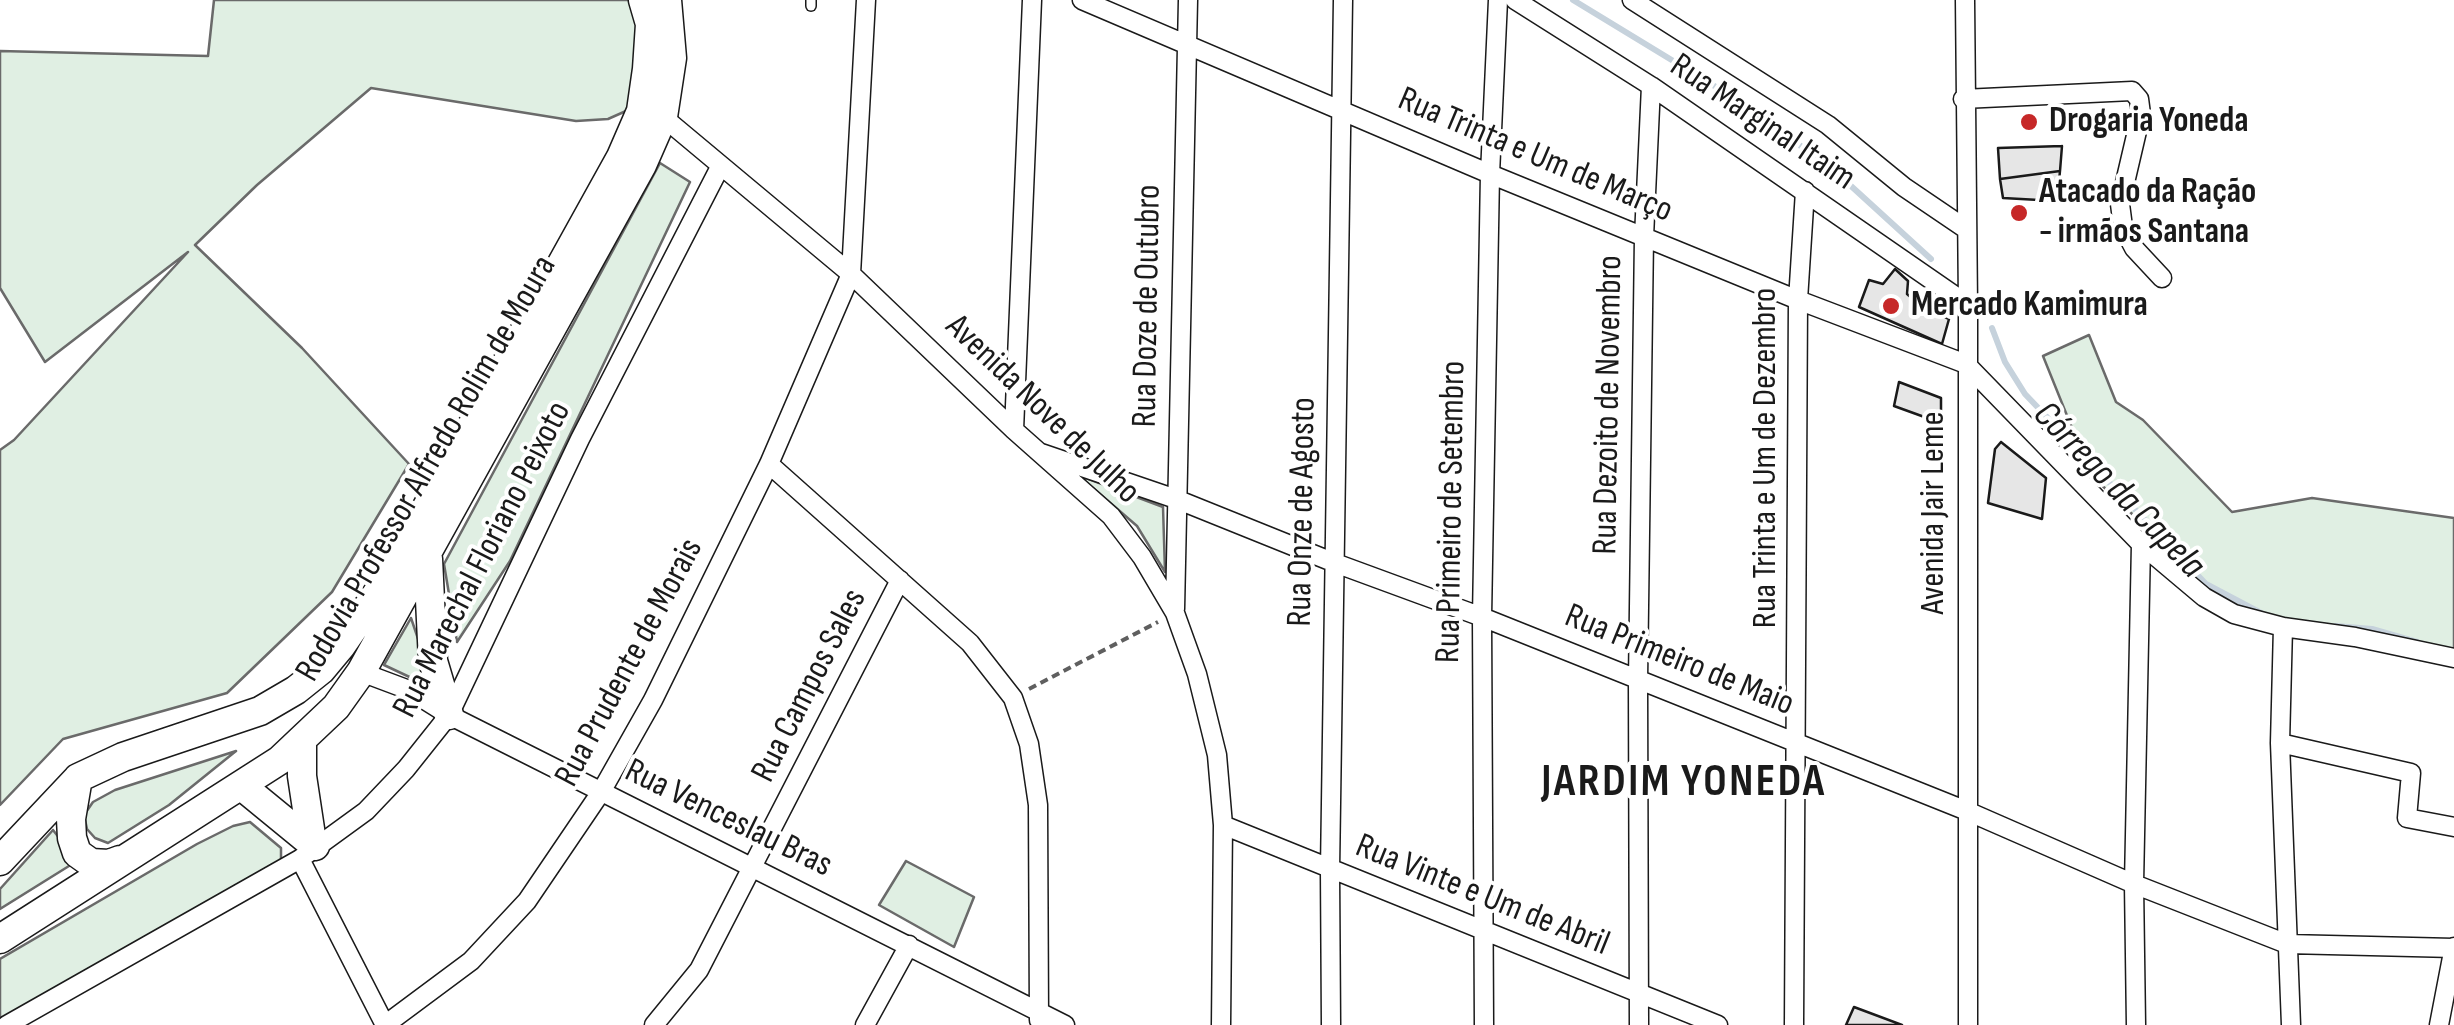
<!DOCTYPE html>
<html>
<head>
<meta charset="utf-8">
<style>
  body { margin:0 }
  canvas { display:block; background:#fff }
</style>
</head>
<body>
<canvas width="2454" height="1025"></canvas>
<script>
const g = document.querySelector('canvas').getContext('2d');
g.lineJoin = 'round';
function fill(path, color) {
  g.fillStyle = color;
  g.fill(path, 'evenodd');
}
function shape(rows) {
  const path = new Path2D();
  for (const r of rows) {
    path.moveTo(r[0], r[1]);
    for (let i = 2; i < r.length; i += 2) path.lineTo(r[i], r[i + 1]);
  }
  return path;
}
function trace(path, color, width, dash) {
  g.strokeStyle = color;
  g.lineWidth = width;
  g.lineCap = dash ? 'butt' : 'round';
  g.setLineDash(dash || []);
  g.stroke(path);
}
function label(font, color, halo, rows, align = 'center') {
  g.font = font + ' "Sofia Sans Condensed",sans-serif';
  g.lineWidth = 8;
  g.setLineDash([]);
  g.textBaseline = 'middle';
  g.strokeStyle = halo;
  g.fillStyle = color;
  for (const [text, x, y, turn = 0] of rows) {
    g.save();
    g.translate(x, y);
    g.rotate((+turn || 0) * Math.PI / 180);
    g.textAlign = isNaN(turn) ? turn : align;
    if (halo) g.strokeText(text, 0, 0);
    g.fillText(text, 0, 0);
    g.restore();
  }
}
const green = shape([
  [214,0,634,0,644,26,635,107,608,119,576,121,371,88,257,185,195,245,302,348,409,464,332,592,227,693,63,739,0,805,0,450,14,440,188,252,45,362,0,288,0,51,208,56,214,0],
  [660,163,690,182,510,561,457,642,444,564,660,163],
  [2089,335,2116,402,2143,420,2232,512,2312,498,2454,518,2454,661,2230,612,2206,584,2091,475,2043,356,2089,335],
  [1078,475,1163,507,1165,572,1137,526,1078,475],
  [411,618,435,689,384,665,411,618],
  [236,751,169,805,108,843,95,838,87,829,84,815,93,802,115,790,236,751],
  [250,822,281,848,281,867,0,1025,0,959,197,844,233,826,250,822],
  [53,830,77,861,0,909,0,889,53,830],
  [906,861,974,897,954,947,879,905,906,861]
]);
fill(green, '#e0efe3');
trace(green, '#6a6a6a', 2.5);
trace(shape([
  [1573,0,1716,87,1828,165,1931,259],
  [1992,328,2005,362,2025,394,2206,584,2261,613],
  [2336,626,2372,629,2417,642]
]), '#c6d2dc', 6);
const building = shape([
  [2062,146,2060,171,2000,179,1998,148,2062,146],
  [2060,171,2057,201,2003,198,2000,179,2060,171],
  [1895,269,1908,281,1907,294,1920,305,1949,319,1942,344,1859,307,1869,280,1883,284,1895,269],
  [1899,382,1941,398,1941,423,1894,406,1899,382],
  [2001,442,2046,478,2042,519,1988,503,1995,449,2001,442],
  [1854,1007,1902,1025,1846,1025,1854,1007]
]);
fill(building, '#e6e6e6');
trace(building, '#1a1a1a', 2.5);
const lane = shape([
  [811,0,811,6]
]);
const street = shape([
  [1082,0,1490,174,1798,300,1966,364,2141,544,2204,597,2234,614,2283,627,2355,637,2454,658],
  [1515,0,1651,86,1968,305],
  [1632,0,1828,125,1904,187,1966,229],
  [1965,0,1968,305,1968,1025],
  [1963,99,2132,91,2139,99,2141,114,2120,204,2123,227,2134,248,2162,278],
  [663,117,851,274,1014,430,1111,516,1142,557,1175,613,1197,674,1217,755,1223,825,1221,1025],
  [1014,430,1032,0],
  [1041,453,1176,499,1335,563,1482,617,1967,811,2134,884,2287,944,2454,948],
  [769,464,970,643,1013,698,1029,744,1038,805,1039,1020],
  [1175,609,1188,0],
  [2283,627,2280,743,2291,1025],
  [361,672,409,690,449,715,1065,1025],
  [2280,743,2411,773,2407,818,2454,827],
  [1223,825,1718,1025],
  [300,859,385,1025,471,961,527,901,601,792,653,700,769,464,851,274,866,0],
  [7,1025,300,859,366,811,406,769,449,715,580,439,720,167],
  [654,1025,699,970,900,580],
  [865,1025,909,945],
  [1331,1025,1330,870,1343,0],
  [1484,1025,1482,617,1490,174,1498,0],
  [1639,1025,1638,681,1644,237,1651,86],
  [1794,1025,1798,300,1805,191],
  [2136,1025,2134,884,2141,544],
  [2439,1025,2454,947]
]);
const primary = shape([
  [428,559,433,661,449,715],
  [302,742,302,776,312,842],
  [78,778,71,819,72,838,77,853,91,863,109,864,120,860],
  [243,787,315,846],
  [0,861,78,778,123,757,260,711,296,690,321,670,341,646,387,579,621,157,641,111,647,69,650,24,643,0],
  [0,939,280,760,336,707,361,672,642,165,663,117,672,58,667,0]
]);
trace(lane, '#1a1a1a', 12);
trace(street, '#1a1a1a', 21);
trace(primary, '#1a1a1a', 31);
trace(shape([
  [1029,689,1158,622]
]), '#5f5f5f', 4, [8, 5]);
trace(lane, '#fff', 9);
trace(street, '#fff', 18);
trace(primary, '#fff', 28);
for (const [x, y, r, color] of [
  [2029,122,10,"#c62828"],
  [2019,213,10,"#c62828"],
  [1891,306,10,"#c62828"]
]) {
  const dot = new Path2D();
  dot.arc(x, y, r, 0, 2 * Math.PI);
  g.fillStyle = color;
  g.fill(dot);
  trace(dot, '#fff', 4);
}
label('bold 35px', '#1a1a1a', '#fff', [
  ["Drogaria Yoneda",2049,122],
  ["Atacado da Ração",2039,193],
  ["- irmãos Santana",2039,233],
  ["Mercado Kamimura",1911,306]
], 'left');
label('35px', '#1a1a1a', '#fff', [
  ["Rua Marginal Itaim",1762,123,34],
  ["Rua Trinta e Um de Março",1535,156,23],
  ["Rua Doze de Outubro",1148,306,-89],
  ["Rua Dezoito de Novembro",1609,405,-89],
  ["Avenida Nove de Julho",1042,410,44],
  ["Rua Trinta e Um de Dezembro",1766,458,-90],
  ["Rodovia Professor Alfredo Rolim de Moura",427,469,-60],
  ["Rua Onze de Agosto",1303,512,-89],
  ["Rua Primeiro de Setembro",1452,512,-89],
  ["Avenida Jair Leme",1934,513,-90],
  ["Rua Marechal Floriano Peixoto",483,560,-63],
  ["Rua Primeiro de Maio",1679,661,22],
  ["Rua Prudente de Morais",630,663,-62],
  ["Rua Campos Sales",810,686,-63],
  ["Rua Venceslau Bras",728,819,26],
  ["Rua Vinte e Um de Abril",1482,896,22]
]);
label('italic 38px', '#1a1a1a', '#fff', [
  ["Córrego da Capela",2118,491,46]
]);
g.letterSpacing = '2.5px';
label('bold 45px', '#1a1a1a', '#fff', [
  ["JARDIM YONEDA",1684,784]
]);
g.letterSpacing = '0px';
</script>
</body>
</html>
